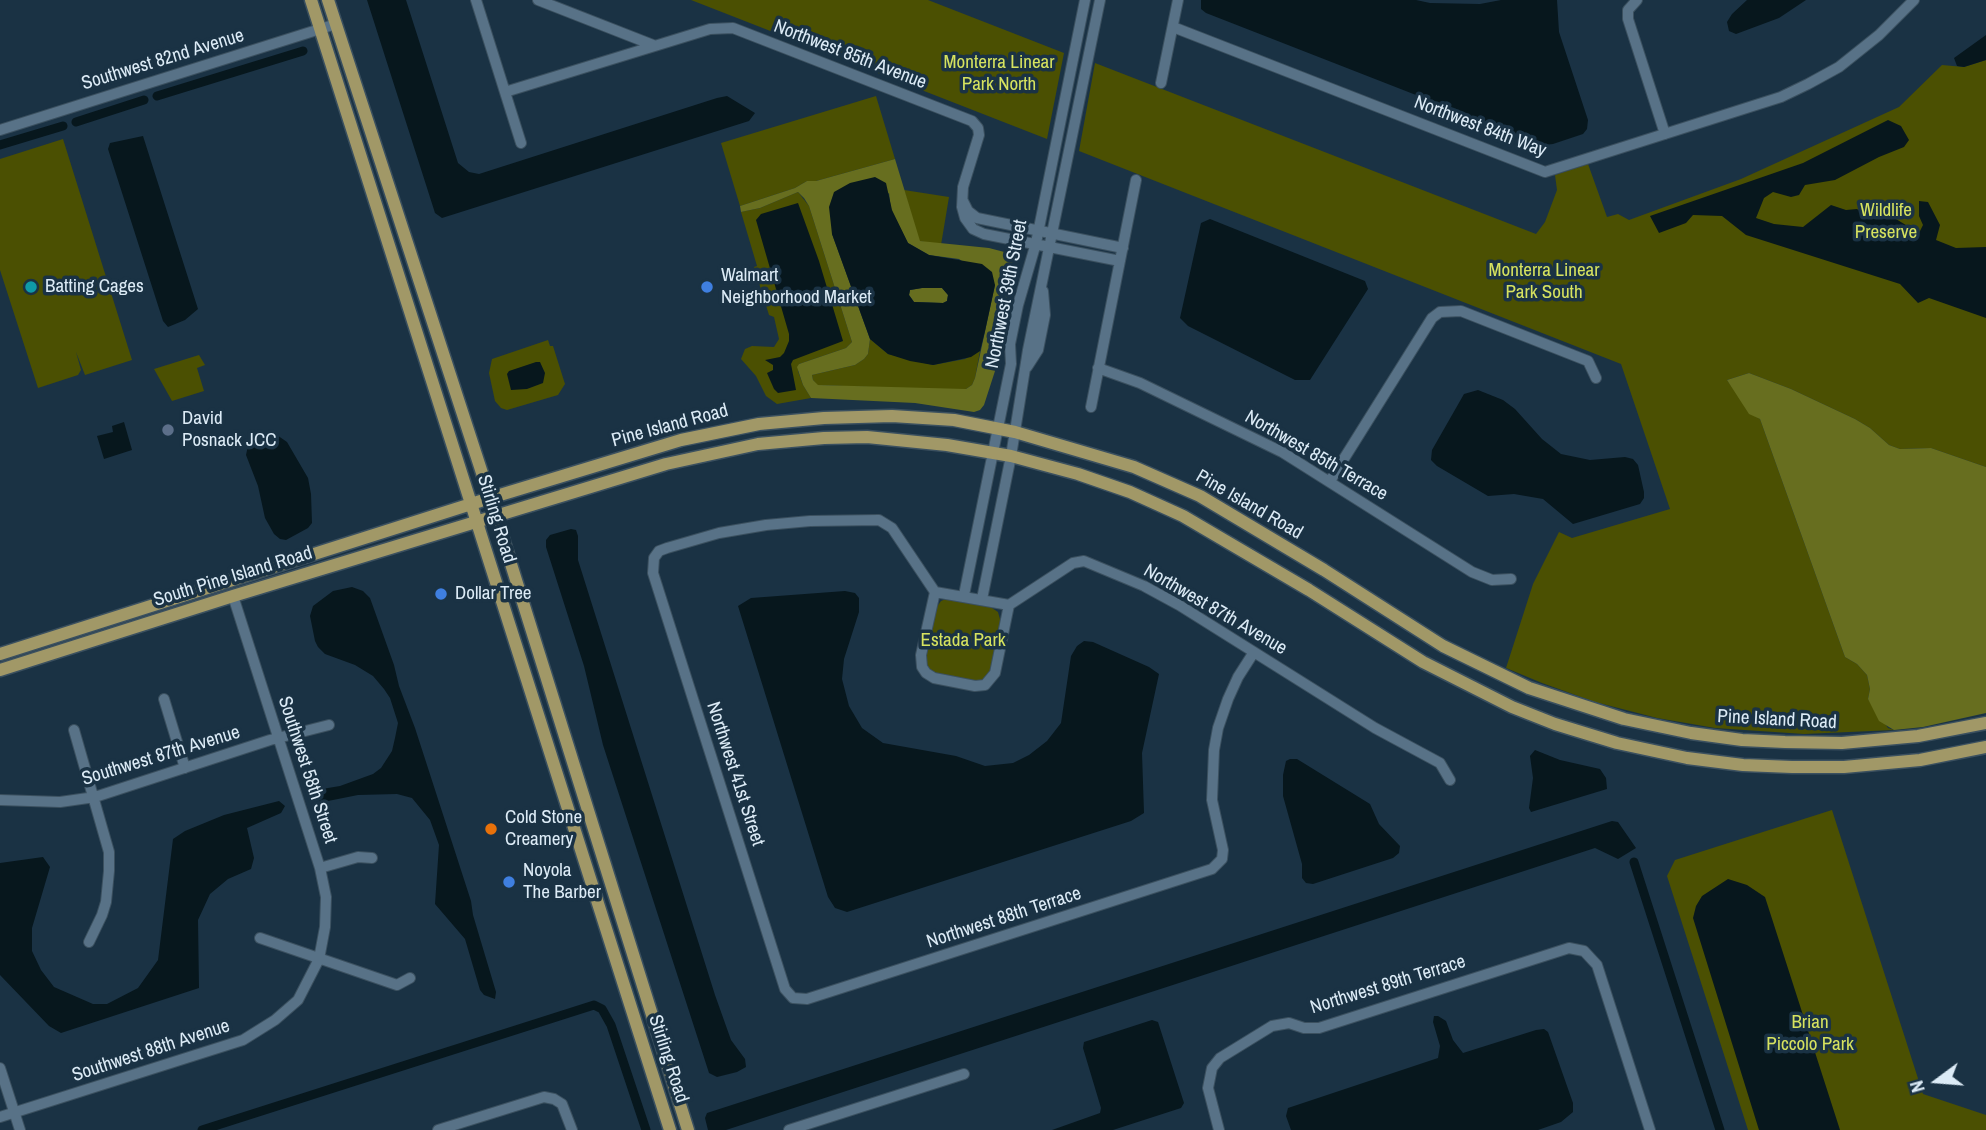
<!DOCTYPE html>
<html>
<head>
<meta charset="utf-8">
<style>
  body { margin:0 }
  #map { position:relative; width:1986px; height:1130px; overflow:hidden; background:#1a3244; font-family:"Archivo Narrow",sans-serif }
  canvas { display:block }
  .north { position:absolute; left:1902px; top:1046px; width:70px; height:70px; -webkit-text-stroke:5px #1a3244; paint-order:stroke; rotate:254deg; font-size:19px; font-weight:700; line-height:28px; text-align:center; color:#dcebf6 }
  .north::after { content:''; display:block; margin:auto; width:24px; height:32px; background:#dcebf6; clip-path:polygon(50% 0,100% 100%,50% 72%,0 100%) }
</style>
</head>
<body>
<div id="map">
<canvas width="1986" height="1130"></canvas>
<div class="north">N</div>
</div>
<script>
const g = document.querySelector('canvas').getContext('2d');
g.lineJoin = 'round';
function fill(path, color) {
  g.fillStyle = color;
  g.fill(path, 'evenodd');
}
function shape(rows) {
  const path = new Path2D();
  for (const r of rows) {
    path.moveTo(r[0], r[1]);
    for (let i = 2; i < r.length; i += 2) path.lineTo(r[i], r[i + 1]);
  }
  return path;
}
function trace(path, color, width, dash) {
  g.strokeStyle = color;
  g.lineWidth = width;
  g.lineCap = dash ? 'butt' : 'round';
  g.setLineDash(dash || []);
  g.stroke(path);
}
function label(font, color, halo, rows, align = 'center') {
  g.font = font + ' "Archivo Narrow",sans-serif';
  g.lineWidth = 7;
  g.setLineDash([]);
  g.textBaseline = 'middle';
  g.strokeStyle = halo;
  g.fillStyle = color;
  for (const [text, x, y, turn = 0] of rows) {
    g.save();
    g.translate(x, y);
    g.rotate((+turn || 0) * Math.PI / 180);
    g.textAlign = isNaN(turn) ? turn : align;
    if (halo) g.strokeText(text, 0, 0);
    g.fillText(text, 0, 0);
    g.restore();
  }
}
fill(shape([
  [691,0,928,0,1064,53,1047,139],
  [1986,60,1986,467,1931,448,1900,449,1889,445,1870,428,1855,419,1791,389,1749,373,1727,380,1752,414,1760,419,1845,657,1857,664,1867,675,1870,689,1868,699,1888,728,1894,730,1804,734,1715,728,1657,718,1595,702,1542,683,1506,668,1533,584,1559,532,1572,538,1670,509,1621,364,1079,151,1095,63,1536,234,1545,222,1557,190,1555,175,1588,164,1607,217,1618,214,1629,220,1741,179,1899,107,1942,65,1964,67],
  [876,96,895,159,816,181,807,181,795,188,740,206,721,143],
  [63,139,132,360,85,375,76,352,81,370,78,375,38,388,0,270,0,159],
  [904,190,949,197,941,245,919,241],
  [798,192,809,206,852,342,846,348,799,364,798,371,803,385,811,398,777,404,766,396,756,376,741,359,745,349,752,346,774,347,779,339,774,317,769,315,754,267,757,266,741,212,760,208],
  [870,339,888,354,933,365,965,359,980,351,975,378,972,385,966,389,950,390,817,385,813,380,812,375,855,365,864,359,868,354],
  [548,340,550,346,553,346,565,384,558,395,507,410,501,408,495,401,489,373,492,359],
  [199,355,205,365,197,368,204,391,172,401,154,369],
  [948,598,989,606,998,612,1001,623,991,671,985,680,975,682,935,674,926,666,925,659,936,608,941,601],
  [1832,810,1923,1094,1986,1115,1986,1130,1748,1130,1667,876,1675,860]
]), '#4b5002');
fill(shape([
  [895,159,920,241,989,248,1012,254,1017,263,1009,289,995,371,984,405,980,410,974,412,915,403,811,398,803,385,797,367,799,364,846,348,852,342,809,206,804,198,798,192,760,208,741,212,740,206,795,188,807,181,816,181],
  [889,193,891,210,908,243,929,255,959,259,995,285,975,378,972,385,966,389,818,385,813,380,812,375,855,365,864,359,868,354,870,339,832,234],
  [922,288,942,288,948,295,947,301,943,303,914,302,909,295,910,290],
  [1749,373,1791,389,1855,419,1870,428,1889,445,1900,449,1931,448,1986,467,1986,713,1923,727,1894,730,1879,721,1868,699,1870,689,1867,675,1857,664,1845,657,1760,419,1749,414,1727,380]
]), '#676e1f');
fill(shape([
  [367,0,406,0,458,163,469,172,479,174,717,98,727,96,755,113,749,121,442,218,435,213],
  [1201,0,1416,0,1430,3,1480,4,1501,0,1557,0,1559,32,1588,120,1587,129,1583,134,1553,144,1544,145,1206,13,1201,9],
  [1747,0,1806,0,1779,18,1736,34,1729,31,1727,22,1732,14],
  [1986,35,1986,60,1964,67,1957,66,1954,58],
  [1888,120,1901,126,1909,140,1904,147,1879,157,1835,180,1805,185,1799,195,1791,197,1773,192,1764,198,1756,218,1774,224,1803,227,1831,205,1846,210,1857,209,1869,218,1891,216,1919,233,1923,225,1919,216,1919,201,1928,202,1940,225,1936,240,1956,248,1986,247,1986,318,1929,298,1918,303,1900,284,1746,235,1722,216,1693,215,1686,223,1659,233,1650,216,1803,163],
  [143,136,198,309,185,320,168,327,163,321,108,149,110,143],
  [875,177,886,183,892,210,908,243,929,255,982,264,992,272,995,285,985,331,980,351,971,357,933,365,910,361,888,354,870,339,832,234,829,207,834,192,850,183],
  [922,288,942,288,948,295,947,301,943,303,914,302,909,295,910,290],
  [798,203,819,261,843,341,793,360,791,364,796,390,778,393,774,389,767,373,773,370,773,365,765,360,780,357,784,353,789,341,789,334,756,220,761,214],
  [1210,219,1365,281,1368,289,1310,380,1295,380,1188,326,1180,318,1201,223],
  [536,362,540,362,545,373,543,383,527,389,511,390,507,374,509,371],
  [1478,390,1503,400,1515,409,1542,439,1561,454,1590,460,1625,457,1633,459,1638,465,1644,492,1644,498,1640,504,1573,524,1543,499,1514,494,1488,496,1437,466,1431,460,1432,450,1464,394],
  [124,422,132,450,104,459,97,436,113,432,112,426],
  [267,433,274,433,287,442,308,478,311,494,312,523,308,528,286,540,280,539,274,534,265,518,258,486,246,455,249,441],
  [571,529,576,530,578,536,578,560,715,995,731,1040,745,1059,746,1067,737,1072,717,1077,709,1073,603,745,584,666,546,547,546,540,550,535],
  [352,587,363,591,370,598,394,665,399,686,415,728,471,901,473,915,496,992,495,999,484,995,480,990,465,939,435,904,439,845,430,820,412,798,397,794,358,795,323,802,313,798,312,792,316,790,340,786,373,774,381,768,392,751,395,738,398,723,390,698,384,689,373,676,355,665,325,654,318,647,315,641,310,616,313,606,333,591],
  [845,591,855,593,859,598,859,612,844,659,842,679,849,706,862,728,883,743,956,756,985,766,1013,763,1029,755,1047,741,1061,723,1071,656,1077,646,1084,641,1093,642,1149,667,1159,674,1142,753,1144,813,1131,821,847,912,835,908,828,897,738,606,751,598],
  [1535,750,1560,760,1600,769,1606,778,1607,789,1531,812,1529,808,1533,778,1530,756],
  [1290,759,1297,759,1370,804,1379,824,1400,846,1399,853,1393,858,1313,884,1306,883,1302,878,1302,864,1283,796,1283,775,1286,761],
  [279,801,285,806,281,813,247,828,254,858,251,869,228,879,210,894,198,920,199,988,61,1033,49,1026,0,975,0,863,43,857,50,867,32,928,32,951,41,970,54,987,93,1004,107,1004,138,988,158,960,173,839,185,831,224,815],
  [1612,821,1618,822,1636,848,1618,859,1595,848,726,1130,708,1130,705,1118,707,1113],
  [1728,879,1747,885,1765,897,1840,1130,1759,1130,1693,918,1696,906,1702,896],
  [1434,1016,1438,1016,1446,1021,1453,1040,1463,1053,1536,1030,1544,1029,1548,1032,1573,1103,1573,1112,1561,1122,1538,1130,1291,1130,1286,1116,1288,1108,1438,1058,1440,1046,1433,1022],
  [1152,1020,1158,1022,1184,1103,1181,1108,1113,1130,1052,1130,1100,1113,1101,1108,1083,1048,1084,1042]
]), '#07171d');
trace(shape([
  [157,96,303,51],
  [76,122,144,100],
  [0,145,63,126],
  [1634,862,1720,1130],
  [202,1130,594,1005,602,1009,611,1025,646,1130]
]), '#07171d', 9);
const minor = shape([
  [476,0,521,143],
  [538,0,653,45],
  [1637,0,1628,10,1628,19,1665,134],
  [1173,27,1545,172,1781,97,1808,84,1839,67,1879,35,1914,0],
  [1161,83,1178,0],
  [505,92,710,29,733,28,972,121,978,128,979,135,963,187,962,207,965,218,973,229,984,234,1120,261],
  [0,130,336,24],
  [963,201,968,211,977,218,1123,248],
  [1027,367,1038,350,1045,315,1043,291],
  [1098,368,1140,383,1282,452,1472,572,1492,580,1511,579],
  [1091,407,1136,180],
  [1330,481,1432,318,1440,312,1461,311,1588,361,1596,378],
  [654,558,659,551,667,548,719,533,766,525,810,521,879,520,892,528,935,592,1009,605,1073,563,1084,561,1144,586,1179,605,1375,728,1440,763,1450,780],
  [654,558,653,573,785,989,793,998],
  [935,592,921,655,922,667,926,673,934,678,975,686,985,685,995,673,1009,605],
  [964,595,1011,364,1010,344,1018,305,1036,243,1085,0],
  [982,599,1011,456,1028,350,1100,0],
  [164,699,185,768],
  [74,730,109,852,109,871,106,902,102,915,89,942],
  [0,800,60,802,95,797,270,740,329,725],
  [1222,859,1223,850,1212,800,1214,750,1218,728,1228,699,1238,677,1254,652],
  [320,868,358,857,372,858],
  [260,938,397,985,410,978],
  [793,998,807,999,1212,869,1222,859],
  [0,1068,20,1130],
  [0,1117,243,1040,275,1020,298,1000,319,959,325,927,326,897,320,868,233,596],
  [438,1130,544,1097,554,1099,562,1104,572,1130],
  [789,1130,964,1074],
  [1219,1130,1208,1088,1212,1068,1220,1058,1272,1026,1289,1023,1304,1028,1319,1028,1569,948,1584,951,1597,965,1650,1130]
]);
const major = shape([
  [311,0,670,1130],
  [328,0,496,516,688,1130],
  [0,654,490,498,681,440,759,424,824,418,892,416,954,420,1015,432,1134,467,1200,496,1324,570,1443,646,1529,688,1624,719,1691,733,1742,740,1785,742,1842,743,1918,736,1986,723],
  [0,670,233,596,666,464,758,444,824,438,867,437,947,445,1011,456,1078,474,1130,492,1183,516,1309,590,1423,662,1512,707,1555,724,1617,743,1687,758,1743,765,1792,767,1844,767,1920,760,1986,747]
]);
trace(minor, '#3b505f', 12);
trace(major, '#3b505f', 15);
trace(minor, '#587287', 10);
trace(major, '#a19867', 12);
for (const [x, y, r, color] of [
  [31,287,7,"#0f9aa8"],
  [707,287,7,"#3f7fe0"],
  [168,430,7,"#5c6f8a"],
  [441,594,7,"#3f7fe0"],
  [491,829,7,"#e8710a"],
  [509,882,7,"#3f7fe0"]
]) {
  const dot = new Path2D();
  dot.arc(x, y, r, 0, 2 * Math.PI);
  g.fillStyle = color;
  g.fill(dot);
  trace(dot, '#1a3244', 2.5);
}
label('19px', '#dcebf6', '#1a3244', [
  ["Northwest 85th Avenue",850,55,21],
  ["Southwest 82nd Avenue",163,60,-17],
  ["Northwest 84th Way",1480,127,21],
  ["Northwest 39th Street",1007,294,-79],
  ["Pine Island Road",670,426,-15],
  ["Northwest 85th Terrace",1316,456,30],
  ["Pine Island Road",1249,505,30],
  ["Stirling Road",496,519,73],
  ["South Pine Island Road",233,577,-17],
  ["Northwest 87th Avenue",1215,610,30],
  ["Pine Island Road",1777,720,3],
  ["Southwest 87th Avenue",161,756,-17],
  ["Southwest 58th Street",307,770,72],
  ["Northwest 41st Street",735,774,72],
  ["Northwest 88th Terrace",1004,918,-18],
  ["Northwest 89th Terrace",1388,985,-17],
  ["Southwest 88th Avenue",151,1051,-18],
  ["Stirling Road",668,1059,72]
]);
label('19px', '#d7e35f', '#1a3244', [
  ["Monterra Linear",999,63],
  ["Park North",999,85],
  ["Wildlife",1886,211],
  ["Preserve",1886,233],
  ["Monterra Linear",1544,271],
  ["Park South",1544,293],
  ["Estada Park",963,641],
  ["Brian",1810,1023],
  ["Piccolo Park",1810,1045]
]);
label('19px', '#dcebf6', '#1a3244', [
  ["Walmart",721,276],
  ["Neighborhood Market",721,298],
  ["Batting Cages",45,287],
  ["David",182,419],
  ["Posnack JCC",182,441],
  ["Dollar Tree",455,594],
  ["Cold Stone",505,818],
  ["Creamery",505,840],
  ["Noyola",523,871],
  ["The Barber",523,893]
], 'left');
</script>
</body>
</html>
